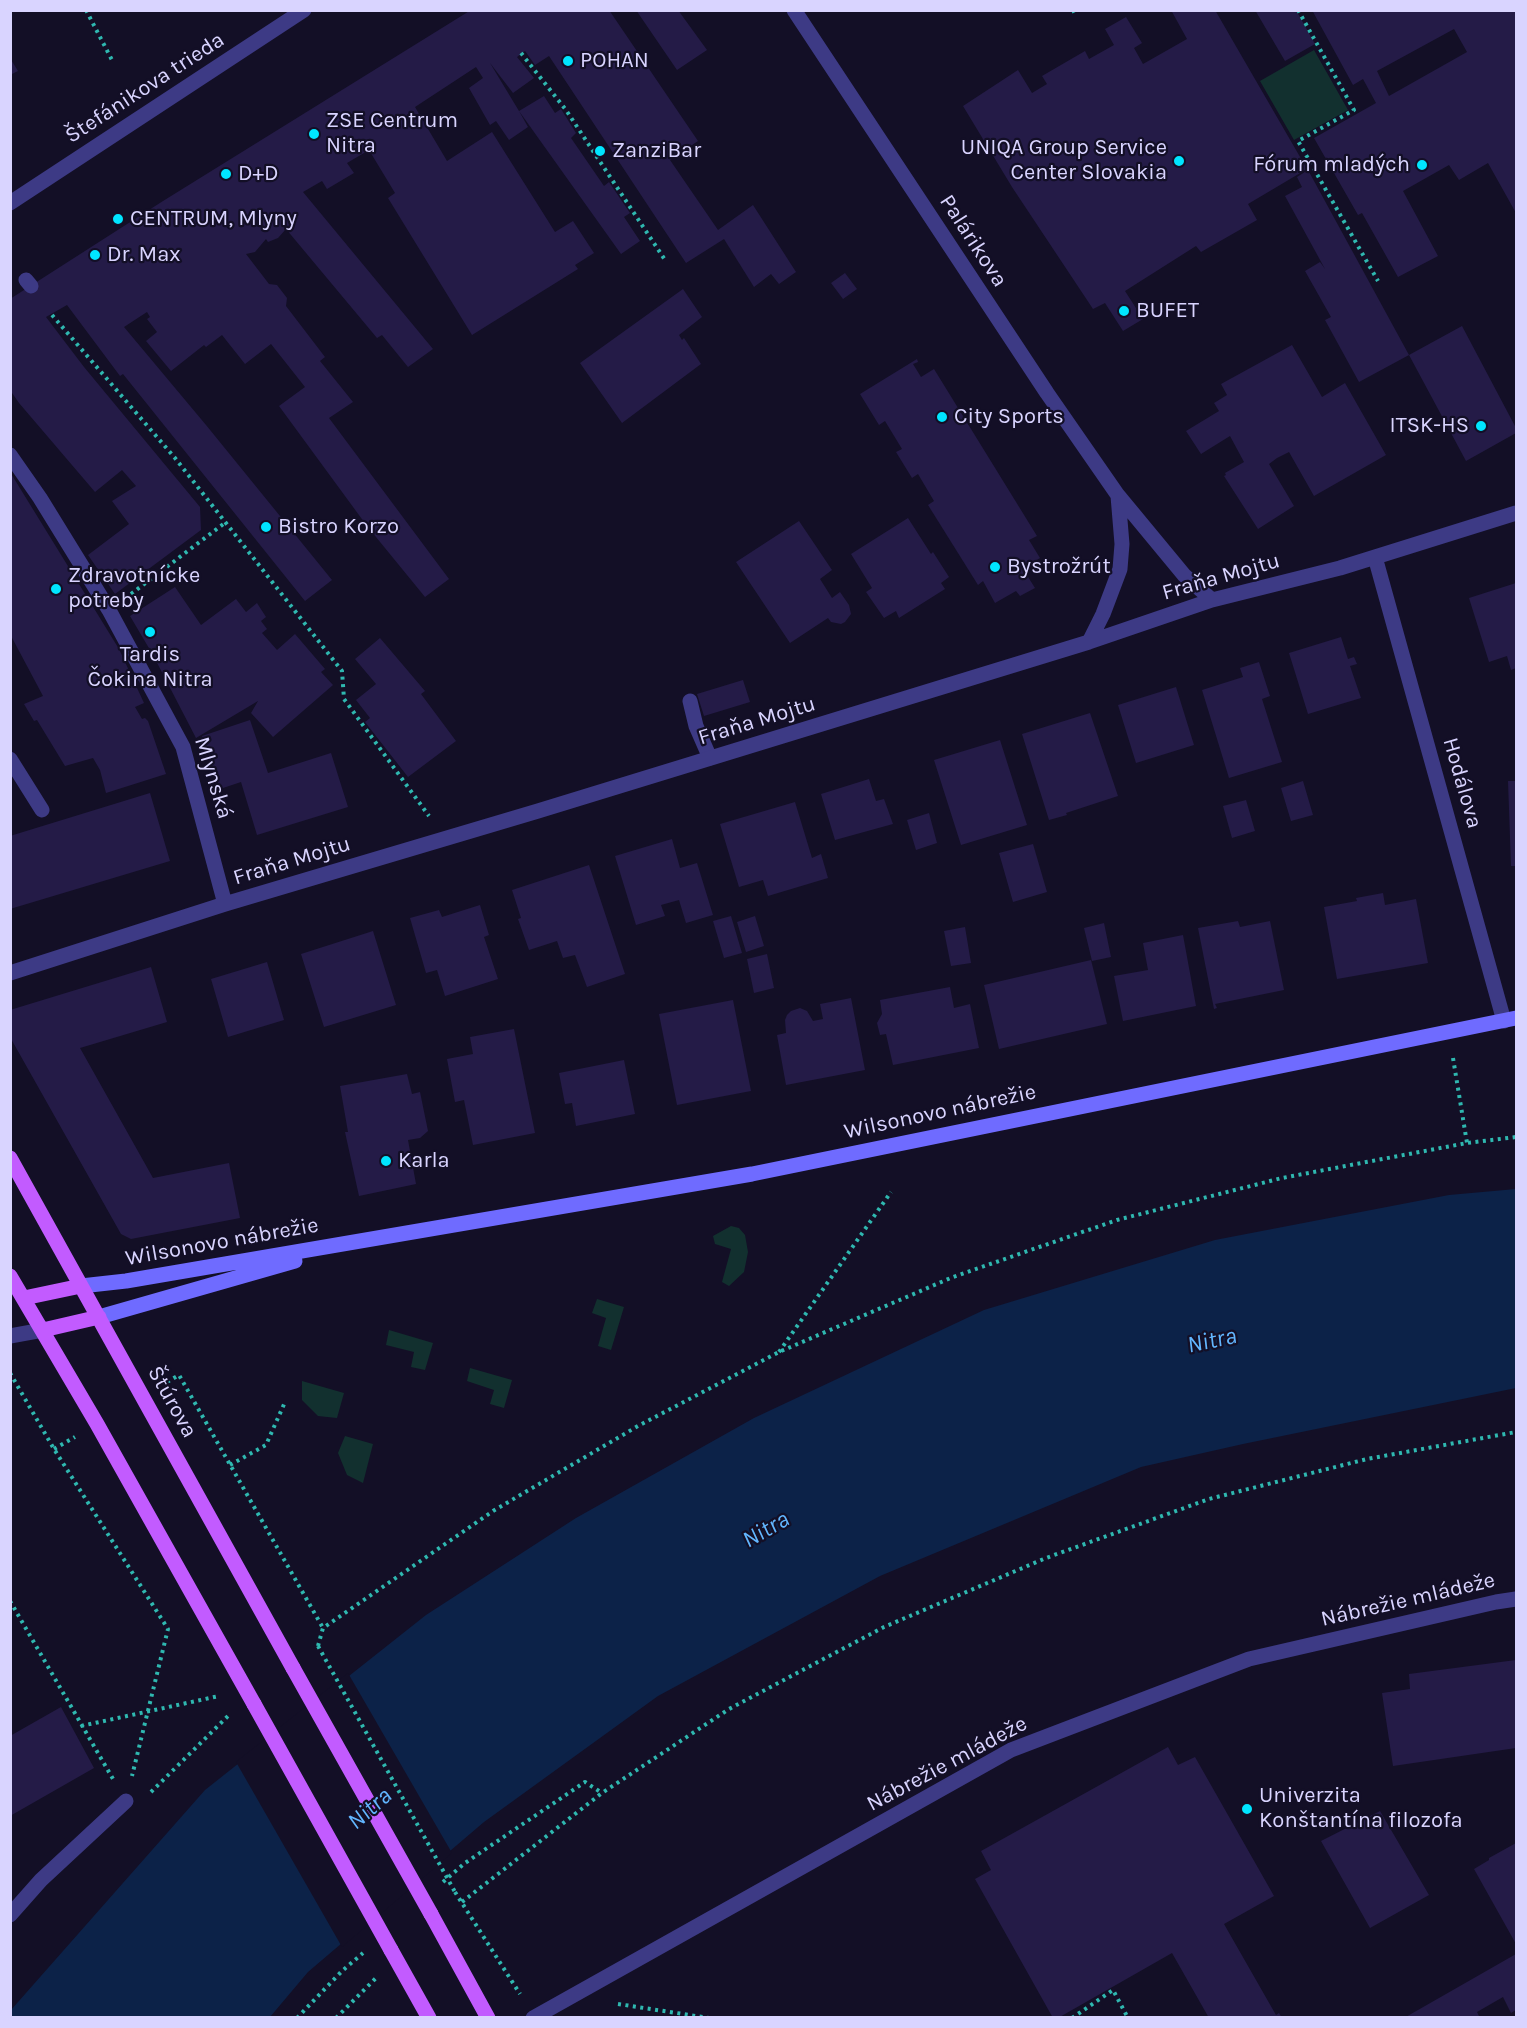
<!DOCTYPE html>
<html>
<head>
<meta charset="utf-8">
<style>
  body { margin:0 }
  #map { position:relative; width:1527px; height:2028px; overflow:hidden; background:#130f26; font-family:Karla,sans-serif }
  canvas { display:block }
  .frame { position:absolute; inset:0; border:12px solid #d9d4ff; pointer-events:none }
</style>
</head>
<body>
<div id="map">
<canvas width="1527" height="2028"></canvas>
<div class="frame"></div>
</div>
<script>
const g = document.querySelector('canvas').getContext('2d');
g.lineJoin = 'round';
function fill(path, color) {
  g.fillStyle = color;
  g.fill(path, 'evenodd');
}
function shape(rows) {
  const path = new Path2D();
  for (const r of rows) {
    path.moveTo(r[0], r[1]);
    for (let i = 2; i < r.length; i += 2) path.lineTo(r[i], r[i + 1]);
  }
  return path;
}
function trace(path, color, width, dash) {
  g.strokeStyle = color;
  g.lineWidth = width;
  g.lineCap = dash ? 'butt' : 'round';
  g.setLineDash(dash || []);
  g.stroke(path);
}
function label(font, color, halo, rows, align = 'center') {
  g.font = font + ' Karla,sans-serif';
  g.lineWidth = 4.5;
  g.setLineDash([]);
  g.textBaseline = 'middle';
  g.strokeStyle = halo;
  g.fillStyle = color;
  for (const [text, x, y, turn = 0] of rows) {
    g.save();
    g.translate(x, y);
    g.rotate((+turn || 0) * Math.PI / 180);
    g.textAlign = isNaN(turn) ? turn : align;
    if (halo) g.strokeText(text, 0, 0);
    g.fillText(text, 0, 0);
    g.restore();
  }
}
fill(shape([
  [1314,50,1348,110,1294,140,1260,81],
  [731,1226,739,1228,745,1235,748,1252,744,1272,729,1286,722,1282,731,1249,715,1244,713,1236],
  [597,1299,624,1307,611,1350,598,1346,606,1318,592,1313],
  [389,1330,433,1343,425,1370,411,1367,414,1352,386,1345],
  [470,1368,512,1380,504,1408,490,1404,494,1390,467,1381],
  [302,1381,344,1393,337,1418,318,1416,302,1400],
  [345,1436,373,1444,363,1483,347,1475,338,1453]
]), '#12302f');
fill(shape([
  [1516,1189,1516,1388,1243,1444,1141,1467,880,1576,658,1696,484,1822,308,1972,270,2017,11,2018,11,2010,205,1790,426,1615,576,1518,754,1418,984,1310,1215,1240,1449,1195]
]), '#0c2248');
fill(shape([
  [348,1673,452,1853,342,1947,236,1762]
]), '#130f26');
fill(shape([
  [471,10,609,10,698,141,670,160,718,230,753,205,796,272,779,284,771,274,754,287,724,239,686,263,549,56,535,65,525,51,517,57,534,78,513,93,490,63,519,111,544,96,555,113,561,109,576,133,571,138,604,186,609,182,630,213,624,217,640,241,621,254,519,111,528,127,509,140,496,121,490,125,469,88,483,78,476,67,415,107,447,161,492,132,555,232,573,221,594,253,575,265,578,269,472,335,388,198,395,193,369,150,347,163,354,173,327,189,322,181,303,192,433,349,408,367,382,335,377,338,286,229,278,238,268,242,266,239,255,252,246,254,269,284,277,285,287,298,286,306,325,357,320,361,353,402,329,418,449,579,425,597,367,526,279,406,305,387,271,344,245,364,222,335,206,347,204,345,171,371,146,341,157,332,147,319,150,317,147,312,124,327,206,425,332,580,305,601,123,374,120,376,67,305,46,317,84,367,200,507,201,530,115,594,88,555,129,524,112,501,136,486,122,470,95,492,19,403,10,390,10,299,163,201],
  [636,10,678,10,707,50,677,70],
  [1171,10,1215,10,1307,169,1248,204,1257,220,1201,252,1196,246,1125,291,1143,319,1123,331,1105,303,1093,309,1012,187,963,106,1018,70,1032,93,1047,84,1042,76,1085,51,1089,59,1114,45,1105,29,1126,17,1142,43,1134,48,1143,64,1187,39],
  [1255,10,1296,10,1315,44,1285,61],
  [1312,10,1516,10,1516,213,1488,163,1459,180,1449,165,1403,191,1438,256,1398,277,1362,213,1358,215,1314,138,1376,103,1363,79,1353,85],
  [1454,29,1467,52,1389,96,1377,71],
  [10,58,18,71,10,75],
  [1308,170,1409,355,1359,382,1325,320,1331,317,1305,271,1320,262,1325,269,1285,196,1302,187,1297,177],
  [845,273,857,289,843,299,831,283],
  [683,289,702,317,679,335,682,340,684,338,701,364,622,423,580,363],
  [1462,326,1516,428,1516,433,1466,461,1409,355],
  [1292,345,1322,397,1345,383,1386,455,1314,496,1289,452,1277,458,1269,464,1294,506,1258,529,1224,476,1226,475,1225,473,1244,462,1230,436,1201,454,1186,431,1219,411,1214,403,1227,395,1221,384],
  [917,359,918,362,913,364,921,377,934,369,1037,536,1029,540,1040,558,1023,569,1035,588,1020,596,1016,591,995,603,983,581,978,585,928,505,934,501,918,474,912,478,896,452,902,449,885,421,879,425,860,394],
  [10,472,119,649,144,703,135,707,142,719,145,718,148,721,166,774,106,793,100,770,93,758,65,766,37,720,34,721,24,704,43,696,10,634],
  [908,518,931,554,933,552,949,577,941,583,945,589,899,618,896,611,884,618,866,592,872,588,851,554],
  [799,521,832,570,820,579,832,598,840,592,849,605,851,614,845,622,841,624,831,622,828,618,790,643,736,562],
  [1516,583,1516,668,1511,670,1507,656,1489,662,1469,598],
  [175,587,201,625,236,599,246,612,257,603,266,617,261,621,267,629,262,633,277,650,295,634,325,669,321,672,333,685,273,737,251,713,258,701,196,738,153,655,130,616],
  [1341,637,1348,659,1354,657,1357,664,1350,666,1361,698,1308,714,1289,653],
  [380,638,425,691,421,694,456,741,408,777,365,722,370,718,356,700,376,684,355,659],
  [1259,662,1270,696,1262,699,1282,762,1229,778,1202,690,1243,677,1240,668],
  [743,680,750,702,704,716,697,694],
  [1176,687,1194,745,1136,763,1118,705],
  [1090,713,1118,796,1066,813,1067,815,1049,820,1022,734],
  [250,720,268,773,331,753,348,807,257,835,241,782,220,789,202,736],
  [1000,740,1027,825,961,845,934,760],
  [869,779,876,801,884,799,893,824,835,840,821,794],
  [1303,781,1313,815,1291,821,1281,788],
  [1508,781,1516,781,1516,866,1511,866],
  [150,793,170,861,10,909,10,836],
  [1246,800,1255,831,1232,838,1223,806],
  [795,802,812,858,821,854,828,878,768,896,763,880,739,887,720,824],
  [929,813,937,843,916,850,907,820],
  [672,839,680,868,697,863,713,915,686,923,679,900,661,905,665,916,636,925,615,856],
  [1033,844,1047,892,1013,902,999,853],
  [589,865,625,974,587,987,575,955,563,958,557,941,529,950,518,919,521,918,512,890],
  [1383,893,1385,905,1416,899,1428,963,1337,979,1324,907,1357,901,1356,898],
  [480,905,489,935,484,937,498,979,445,996,437,970,426,973,410,918,439,910,442,917],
  [731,916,742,953,724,958,713,921],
  [755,916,764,946,746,952,737,922],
  [1238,921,1240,927,1270,921,1284,990,1215,1004,1217,1008,1214,1009,1198,928],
  [1104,923,1111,957,1092,961,1084,928],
  [965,927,971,963,951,966,944,931],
  [373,931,396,1005,324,1027,301,954],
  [1183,935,1196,1006,1123,1021,1114,976,1148,970,1143,943],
  [767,954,774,988,754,993,747,959],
  [1091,960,1107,1024,999,1049,984,985],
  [267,962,284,1020,228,1037,211,979],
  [151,967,167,1022,80,1048,153,1178,229,1163,240,1218,131,1239,121,1234,10,1037,10,1010],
  [950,987,954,1008,970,1004,979,1048,893,1065,886,1034,880,1035,877,1023,882,1014,880,1000],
  [851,998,865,1070,786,1085,777,1035,786,1033,785,1020,787,1015,791,1011,800,1008,807,1011,813,1021,823,1019,820,1004],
  [733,1000,751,1091,677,1105,659,1014],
  [514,1029,535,1133,473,1145,464,1100,455,1102,447,1059,473,1054,470,1037],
  [624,1060,635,1114,576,1126,572,1103,565,1104,559,1073],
  [407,1074,412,1094,420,1092,428,1131,420,1138,408,1140,416,1184,359,1196,345,1132,348,1132,340,1086],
  [1516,1660,1516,1748,1393,1766,1382,1693,1410,1689,1409,1674],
  [61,1707,94,1768,10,1816,10,1736],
  [1168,1747,1178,1765,1195,1757,1274,1896,1224,1924,1276,2015,1279,2013,1282,2018,1209,2018,1172,1953,1058,2018,1053,2018,975,1879,991,1870,981,1851],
  [1380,1811,1429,1895,1370,1928,1321,1841],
  [1516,1843,1516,1944,1474,1869,1489,1860,1489,1858],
  [1516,1954,1516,2010,1511,2013,1503,1997,1477,2012,1480,2018,1404,2018]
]), '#241b47');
trace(shape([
  [86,10,113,62],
  [1073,10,1075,14],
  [1298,10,1354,110,1298,141,1378,281],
  [521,53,566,110,665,260],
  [52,315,175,458,342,671,344,699,429,816],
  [131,594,226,522],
  [1453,1058,1467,1143],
  [779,1352,891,1192],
  [10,1373,54,1449,168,1629,132,1776],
  [167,1382,179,1375,323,1628],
  [54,1449,75,1437],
  [230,1465,266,1445,285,1402],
  [10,1601,113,1779],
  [318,1646,323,1628,493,1511,638,1426,779,1352,953,1277,1117,1220,1282,1178,1467,1143,1516,1137],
  [81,1726,219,1696],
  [151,1792,229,1715],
  [443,1882,465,1863,585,1782,602,1793],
  [455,1892,520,1994],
  [462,1902,602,1793,729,1709,884,1627,1046,1558,1209,1499,1367,1459,1516,1432],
  [618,2004,709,2018],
  [297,2018,342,1971,363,1953],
  [336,2018,376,1978],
  [1072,2018,1113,1990,1128,2018]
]), '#2fb8b0', 4, [3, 4.5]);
trace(shape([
  [690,701,696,726,710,758],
  [10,759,42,810],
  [10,1915,41,1880,126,1801]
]), '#3d3a85', 15);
trace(shape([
  [794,10,1047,393,1117,494,1184,575,1212,600],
  [10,203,304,10],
  [26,280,31,286],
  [10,455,40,498,109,610,183,747,225,904],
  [1375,557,1504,1021],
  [1089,642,1103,614,1120,569,1122,544,1118,496],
  [10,973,225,904,538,811,1089,642,1212,600,1340,568,1516,513],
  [10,1336,43,1330],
  [533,2018,1011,1750,1249,1659,1496,1602,1516,1599]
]), '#3d3a85', 15);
trace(shape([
  [81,1286,126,1281,752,1174,1516,1018],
  [99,1317,295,1261]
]), '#6f6bff', 15);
trace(shape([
  [10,1158,293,1668],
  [10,1276,97,1424,254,1704],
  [24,1298,81,1286],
  [43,1330,99,1317],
  [431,1914,488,2018],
  [391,1950,429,2018]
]), '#c25bff', 15);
trace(shape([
  [318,1646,455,1892]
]), '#2fb8b0', 4, [3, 4.5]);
trace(shape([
  [293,1668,431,1914],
  [254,1704,391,1950]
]), '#c25bff', 15);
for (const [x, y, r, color] of [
  [568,61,6,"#00e5ff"],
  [314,134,6,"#00e5ff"],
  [600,151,6,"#00e5ff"],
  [1179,161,6,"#00e5ff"],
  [1422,165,6,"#00e5ff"],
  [226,174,6,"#00e5ff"],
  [118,219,6,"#00e5ff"],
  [95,255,6,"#00e5ff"],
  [1124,311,6,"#00e5ff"],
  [942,417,6,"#00e5ff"],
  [1481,426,6,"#00e5ff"],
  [266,527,6,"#00e5ff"],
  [995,567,6,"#00e5ff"],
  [56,589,6,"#00e5ff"],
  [150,632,6,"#00e5ff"],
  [386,1161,6,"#00e5ff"],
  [1247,1809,6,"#00e5ff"]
]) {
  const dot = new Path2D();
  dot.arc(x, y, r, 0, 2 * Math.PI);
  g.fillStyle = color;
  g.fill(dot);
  trace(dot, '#130f26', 2);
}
label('22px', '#d9d4ff', '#130f26', [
  ["POHAN",580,61],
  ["ZSE Centrum",326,121],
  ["Nitra",326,146],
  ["UNIQA Group Service",1167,148,"right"],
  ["Center Slovakia",1167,173,"right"],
  ["ZanziBar",612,151],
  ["Fórum mladých",1410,165,"right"],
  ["D+D",238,174],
  ["CENTRUM, Mlyny",130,219],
  ["Dr. Max",107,255],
  ["BUFET",1136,311],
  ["City Sports",954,417],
  ["ITSK-HS",1469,426,"right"],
  ["Bistro Korzo",278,527],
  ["Bystrožrút",1007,567],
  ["Zdravotnícke",68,576],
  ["potreby",68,601],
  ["Tardis",150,655,"center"],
  ["Čokina Nitra",150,680,"center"],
  ["Karla",398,1161],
  ["Univerzita",1259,1796],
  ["Konštantína filozofa",1259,1821]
], 'left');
label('22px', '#d9d4ff', '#130f26', [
  ["Štefánikova trieda",145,88,-33],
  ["Palárikova",973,241,57],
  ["Fraňa Mojtu",1221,577,-16],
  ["Fraňa Mojtu",757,721,-17],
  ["Mlynská",213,778,73],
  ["Hodálova",1462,783,74],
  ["Fraňa Mojtu",292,861,-17],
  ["Wilsonovo nábrežie",940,1112,-12],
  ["Wilsonovo nábrežie",222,1242,-10],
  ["Štúrova",172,1402,61],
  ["Nábrežie mládeže",1408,1600,-13],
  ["Nábrežie mládeže",947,1764,-28]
]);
label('italic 24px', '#62b6ff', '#130f26', [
  ["Nitra",1212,1341,-12],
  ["Nitra",766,1530,-30],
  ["Nitra",370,1809,-41]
]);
</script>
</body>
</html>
